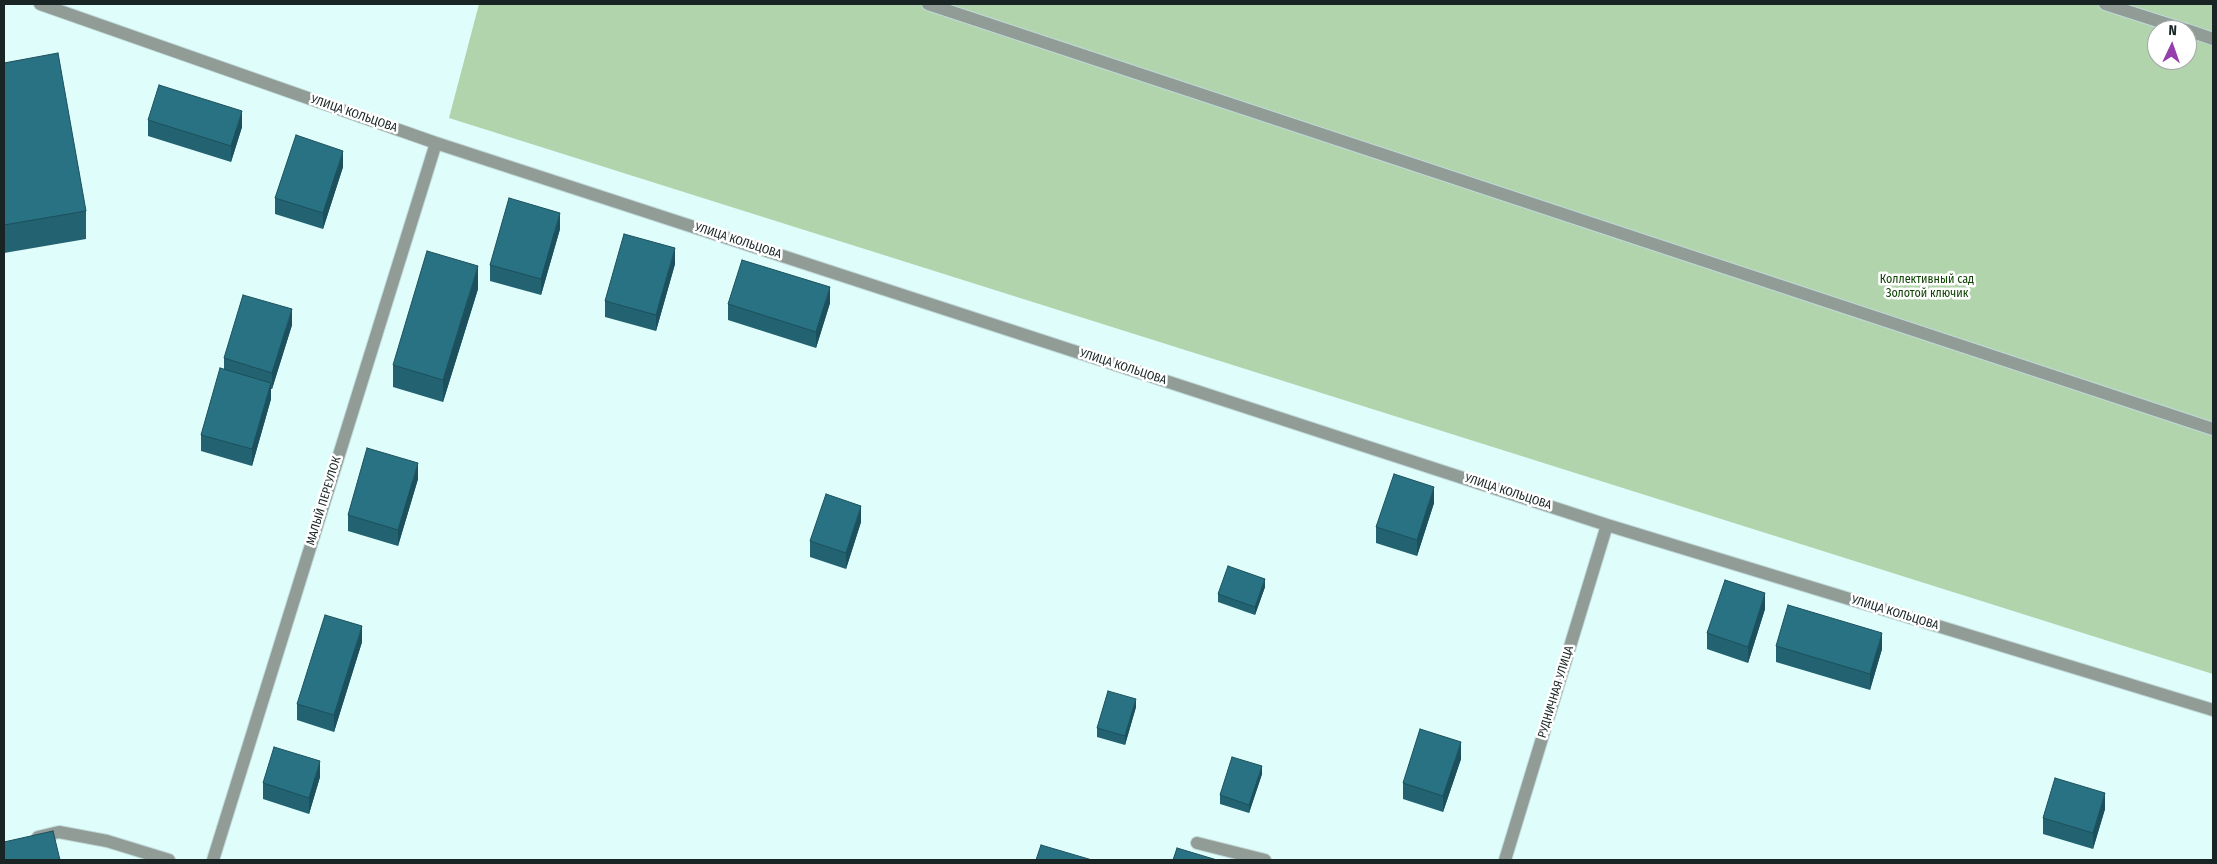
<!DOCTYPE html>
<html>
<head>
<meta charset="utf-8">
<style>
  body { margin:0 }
  #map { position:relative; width:2217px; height:864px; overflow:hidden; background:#dffdfb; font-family:"Fira Sans Condensed",sans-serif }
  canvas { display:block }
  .frame { position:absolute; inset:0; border:5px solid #192424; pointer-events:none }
  .north { position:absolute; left:2147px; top:20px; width:50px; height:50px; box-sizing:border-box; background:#fff; border:1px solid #a3a7a7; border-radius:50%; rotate:3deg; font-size:14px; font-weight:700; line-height:20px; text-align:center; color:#192424 }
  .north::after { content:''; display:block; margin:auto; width:18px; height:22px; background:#943fac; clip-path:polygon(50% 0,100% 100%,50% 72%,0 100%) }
</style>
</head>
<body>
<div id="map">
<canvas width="2217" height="864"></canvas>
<div class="frame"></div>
<div class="north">N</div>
</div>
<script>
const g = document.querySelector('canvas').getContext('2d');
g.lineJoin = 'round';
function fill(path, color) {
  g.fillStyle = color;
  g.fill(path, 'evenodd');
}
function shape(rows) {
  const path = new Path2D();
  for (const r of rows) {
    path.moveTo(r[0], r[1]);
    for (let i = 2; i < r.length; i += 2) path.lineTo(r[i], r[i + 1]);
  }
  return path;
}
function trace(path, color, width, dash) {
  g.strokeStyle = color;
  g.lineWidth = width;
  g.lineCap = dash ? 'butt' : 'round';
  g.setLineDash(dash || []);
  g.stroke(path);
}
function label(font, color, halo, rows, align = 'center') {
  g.font = font + ' "Fira Sans Condensed",sans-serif';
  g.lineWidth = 5;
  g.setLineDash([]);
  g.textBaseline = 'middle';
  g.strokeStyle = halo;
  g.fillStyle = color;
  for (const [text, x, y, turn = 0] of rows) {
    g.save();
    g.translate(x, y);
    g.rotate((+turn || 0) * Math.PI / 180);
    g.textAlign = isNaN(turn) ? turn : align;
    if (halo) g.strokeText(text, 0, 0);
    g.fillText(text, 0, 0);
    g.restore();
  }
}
fill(shape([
  [479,4,2213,4,2213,674,449,118],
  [2157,30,2187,30,2187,60,2157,60]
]), '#b2d4ac');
const service = shape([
  [928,4,2213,429],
  [2105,4,2186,30],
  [2187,30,2213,39],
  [38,837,59,832,107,841,169,860]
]);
const minor = shape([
  [40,4,436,143,1607,525,2213,710],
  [1197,843,1265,860],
  [213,860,436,143],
  [1505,860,1607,525]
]);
trace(service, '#bfdad9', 14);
trace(minor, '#bfdad9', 14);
trace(service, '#919c97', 12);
trace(minor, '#919c97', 12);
fill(shape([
  [4,63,86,211,86,239,4,253],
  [148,120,242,127,231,162,148,136],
  [343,167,323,229,275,214,275,198],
  [560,229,541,295,490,281,490,265],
  [675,264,656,331,605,317,605,301],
  [478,289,443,402,393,387,393,365],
  [830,303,816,348,728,320,728,304],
  [292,325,272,389,271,389,271,399,252,466,201,451,201,435,224,369,224,358],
  [418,479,398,546,348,531,348,515],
  [1434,503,1417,556,1376,543,1376,527],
  [861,522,846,569,810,557,810,541],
  [1265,587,1255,615,1218,602,1218,594],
  [1765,609,1748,663,1707,649,1707,633],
  [362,642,334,732,297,720,297,704],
  [1776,646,1882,649,1870,690,1776,662],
  [1136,707,1125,745,1097,737,1097,728],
  [1461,759,1443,812,1403,799,1403,783],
  [1262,774,1249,813,1220,804,1220,795],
  [320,777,309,814,263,799,263,783],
  [2105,809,2093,849,2043,834,2043,818]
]), '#226271');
fill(shape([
  [242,111,242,127,231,162,231,146],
  [343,151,343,167,323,229,323,213],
  [560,213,560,229,541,295,541,279],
  [675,248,675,264,656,331,656,315],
  [478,266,478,289,443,402,443,380],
  [830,287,830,303,816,348,816,332],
  [292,309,292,325,272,389,272,373],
  [271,383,271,399,252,466,252,449],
  [418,463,418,479,398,546,398,530],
  [1434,487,1434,503,1417,556,1417,540],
  [861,506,861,522,846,569,846,553],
  [1265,579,1265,587,1255,615,1255,607],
  [1765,593,1765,609,1748,663,1748,647],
  [362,626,362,642,334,732,334,715],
  [1882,633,1882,649,1870,690,1870,674],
  [1136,699,1136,707,1125,745,1125,736],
  [1461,742,1461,759,1443,812,1443,796],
  [320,761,320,777,309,814,309,798],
  [1262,766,1262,774,1249,813,1249,805],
  [2105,793,2105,809,2093,849,2093,833]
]), '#1c505c');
const building = shape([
  [58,53,86,211,4,225,4,63,58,53],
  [159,85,242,111,231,146,148,120,159,85],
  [296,135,343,151,323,213,275,198,296,135],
  [509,198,560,213,541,279,490,265,509,198],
  [624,234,675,248,656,315,605,301,624,234],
  [427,251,478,266,443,380,393,365,427,251],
  [742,260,830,287,816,332,728,304,742,260],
  [243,295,292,309,272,373,224,358,243,295],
  [220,368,271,383,252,449,201,435,220,368],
  [367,448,418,463,398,530,348,515,367,448],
  [1394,474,1434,487,1417,540,1376,527,1394,474],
  [826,494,861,506,846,553,810,541,826,494],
  [1228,566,1265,579,1255,607,1218,594,1228,566],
  [1725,580,1765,593,1748,647,1707,633,1725,580],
  [1788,605,1882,633,1870,674,1776,646,1788,605],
  [325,615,362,626,334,715,297,704,325,615],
  [1108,691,1136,699,1125,736,1097,728,1108,691],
  [1420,729,1461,742,1443,796,1403,783,1420,729],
  [274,747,320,761,309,798,263,783,274,747],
  [1232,757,1262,766,1249,805,1220,795,1232,757],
  [2055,778,2105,793,2093,833,2043,818,2055,778],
  [53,831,60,860,4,860,4,842,53,831],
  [1041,845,1092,860,1036,860,1041,845],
  [1177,848,1217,860,1173,860,1177,848]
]);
fill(building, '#287283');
trace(building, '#1c505c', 1);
label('12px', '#192424', '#fff', [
  ["УЛИЦА КОЛЬЦОВА",354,114,19],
  ["УЛИЦА КОЛЬЦОВА",738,241,18],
  ["УЛИЦА КОЛЬЦОВА",1123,367,18],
  ["УЛИЦА КОЛЬЦОВА",1508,492,18],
  ["МАЛЫЙ ПЕРЕУЛОК",324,501,-73],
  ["УЛИЦА КОЛЬЦОВА",1895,613,17],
  ["РУДНИЧНАЯ УЛИЦА",1556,692,-73]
]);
label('12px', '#104404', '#fff', [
  ["Коллективный сад",1927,280],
  ["Золотой ключик",1927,294]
]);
</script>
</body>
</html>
